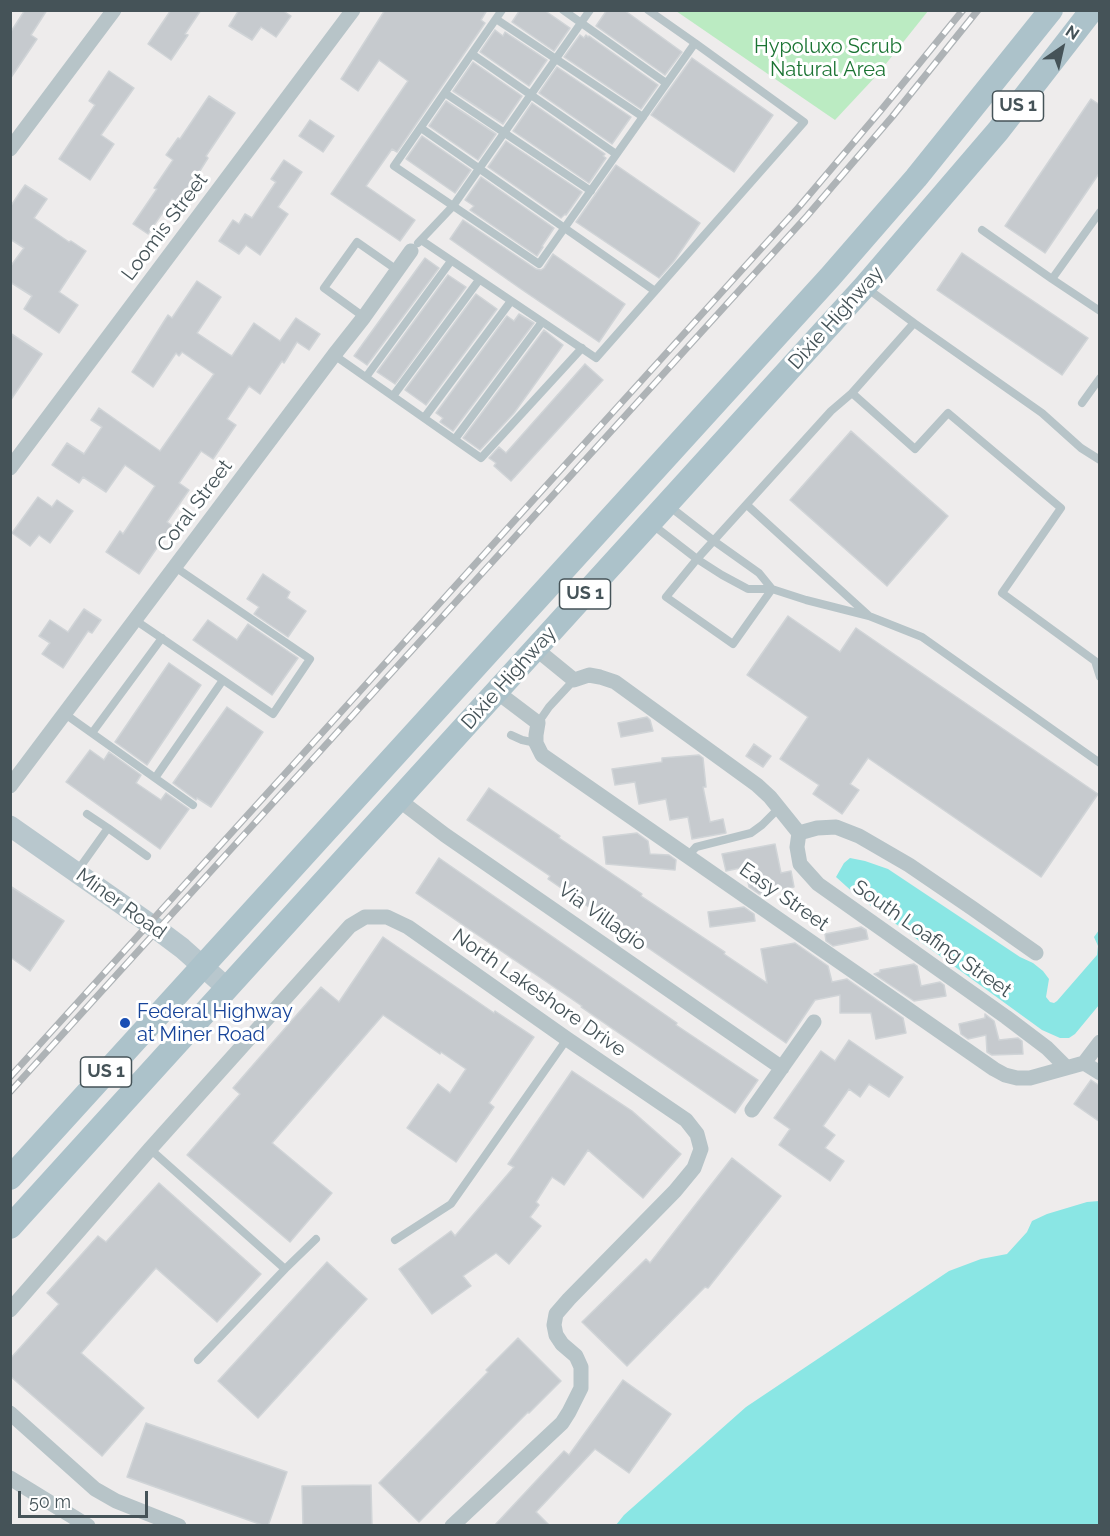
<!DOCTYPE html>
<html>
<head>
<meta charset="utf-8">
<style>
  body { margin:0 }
  #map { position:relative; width:1110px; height:1536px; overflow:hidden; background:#eeecec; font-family:Raleway,sans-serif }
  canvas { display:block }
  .frame { position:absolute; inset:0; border:12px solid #455358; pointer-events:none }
  .north { position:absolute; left:1032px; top:18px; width:60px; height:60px; -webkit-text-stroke:4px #fff; paint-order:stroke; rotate:34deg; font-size:16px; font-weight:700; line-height:24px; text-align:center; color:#455358 }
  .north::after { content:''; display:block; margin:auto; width:21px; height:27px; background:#455358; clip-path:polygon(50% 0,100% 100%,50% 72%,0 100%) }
  .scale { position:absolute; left:18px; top:1491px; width:130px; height:27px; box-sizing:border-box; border:3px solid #455358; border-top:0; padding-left:8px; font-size:18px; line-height:21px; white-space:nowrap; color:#455358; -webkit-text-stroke:4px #fff; paint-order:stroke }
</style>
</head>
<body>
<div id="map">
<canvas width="1110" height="1536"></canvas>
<div class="frame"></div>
<div class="north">N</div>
<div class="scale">50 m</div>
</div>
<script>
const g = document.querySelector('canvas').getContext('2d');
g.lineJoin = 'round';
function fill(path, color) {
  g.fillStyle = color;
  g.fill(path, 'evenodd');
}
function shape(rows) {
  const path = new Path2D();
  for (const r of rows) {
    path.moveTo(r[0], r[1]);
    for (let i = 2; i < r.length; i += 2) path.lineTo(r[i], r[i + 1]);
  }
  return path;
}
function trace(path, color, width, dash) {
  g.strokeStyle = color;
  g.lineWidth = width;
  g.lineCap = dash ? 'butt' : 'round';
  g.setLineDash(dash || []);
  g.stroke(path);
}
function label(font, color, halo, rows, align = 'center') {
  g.font = font + ' Raleway,sans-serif';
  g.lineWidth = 6;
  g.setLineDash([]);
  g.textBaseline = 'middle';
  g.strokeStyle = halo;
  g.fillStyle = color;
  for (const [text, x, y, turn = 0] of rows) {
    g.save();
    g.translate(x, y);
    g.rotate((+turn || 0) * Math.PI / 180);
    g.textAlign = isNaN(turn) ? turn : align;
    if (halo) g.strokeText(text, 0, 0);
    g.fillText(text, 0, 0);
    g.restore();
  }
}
fill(shape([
  [676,11,928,11,877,75,835,120]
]), '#bbebc2');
fill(shape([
  [850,858,865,861,888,869,1020,957,1033,963,1043,971,1049,979,1046,997,1050,1002,1054,1003,1057,1001,1097,955,1098,946,1094,937,1099,930,1099,1005,1075,1034,1069,1038,1060,1038,1042,1030,856,895,836,877,844,863],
  [1099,1201,1099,1525,616,1525,624,1515,746,1407,949,1271,981,1259,1007,1254,1027,1232,1032,1221,1047,1214,1087,1202]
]), '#8ae6e4');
const building = shape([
  [25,10,47,10,31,35,37,39,10,79,10,33,25,10],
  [171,10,201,10,185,34,188,35,171,60,148,44,171,10],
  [239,10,282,10,291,16,276,37,261,27,252,40,229,26,239,10],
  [385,10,487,10,481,20,485,23,397,152,392,149,366,186,415,220,400,241,331,194,408,81,379,60,358,91,341,79,385,10],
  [520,10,544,10,570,28,554,51,512,22,520,10],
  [607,10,624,10,682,52,665,75,596,26,607,10],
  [495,30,503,36,505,32,547,60,529,86,480,52,495,30],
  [580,35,584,38,586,35,588,37,589,36,658,85,641,109,564,57,580,35],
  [692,58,773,115,734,172,651,115,692,58],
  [473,62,522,96,503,124,453,91,473,62],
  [557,67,631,117,612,144,539,93,557,67],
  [109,71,134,88,101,135,114,144,90,180,59,159,95,105,89,101,109,71],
  [209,96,235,113,206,156,208,158,179,204,172,199,148,234,133,224,157,189,154,188,173,160,166,155,178,138,180,139,209,96],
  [1091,99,1100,105,1100,172,1045,253,1005,226,1091,99],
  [446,101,496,134,478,160,429,126,446,101],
  [532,103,605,154,603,156,606,158,589,183,513,131,532,103],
  [310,120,334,136,323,152,299,136,310,120],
  [422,136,471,170,455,193,406,159,422,136],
  [506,141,582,192,566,215,565,214,561,218,488,167,506,141],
  [284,160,302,172,278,207,288,214,260,255,246,245,239,254,219,241,233,220,239,224,245,214,252,218,276,182,271,179,284,160],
  [616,165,700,223,674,261,659,278,576,222,616,165],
  [481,177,554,228,542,246,543,247,537,256,470,210,474,206,465,200,481,177],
  [25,185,47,199,34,218,69,242,71,241,86,251,59,292,78,305,59,333,24,309,32,296,10,282,10,267,24,248,10,239,10,207,25,185],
  [463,220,536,269,541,270,544,268,553,254,625,304,599,342,521,289,450,239,463,220],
  [962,253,1088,338,1062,375,937,290,962,253],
  [425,258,439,268,367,365,354,356,425,258],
  [448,275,466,287,395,384,377,372,448,275],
  [197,281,221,297,197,333,230,355,232,356,254,323,280,341,296,318,320,334,309,350,297,342,284,363,282,361,260,394,249,386,227,419,236,425,213,459,201,451,179,483,189,490,167,522,174,527,165,540,163,539,139,574,106,552,120,531,123,534,155,486,125,465,106,492,83,477,79,483,52,465,67,443,84,454,102,427,91,420,99,408,160,451,214,374,182,352,179,356,176,353,153,387,132,372,168,315,172,318,197,281],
  [476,294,497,309,426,405,405,390,476,294],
  [519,314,534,323,453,431,440,422,443,418,436,413,507,316,514,321,519,314],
  [544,330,563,345,514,413,480,450,463,438,544,330],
  [10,333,42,354,10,401,10,333],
  [585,364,603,380,511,481,494,466,496,463,489,458,499,447,506,453,585,364],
  [851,431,948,516,887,586,790,500,851,431],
  [38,497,52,507,57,500,73,511,50,543,39,535,30,546,12,533,38,497],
  [263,574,290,592,287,598,306,611,288,637,254,614,259,607,247,599,263,574],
  [84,609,101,620,92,633,88,631,63,668,42,654,50,643,39,636,50,620,68,632,84,609],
  [788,616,840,652,856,628,1098,794,1041,877,868,758,850,784,859,790,842,814,813,794,819,785,780,759,808,717,747,675,788,616],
  [208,620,237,640,248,624,298,658,272,695,193,640,208,620],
  [169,663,201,685,147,765,115,742,169,663],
  [227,707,263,732,211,807,197,798,196,800,173,783,227,707],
  [647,717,650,720,653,731,621,737,618,723,647,717],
  [754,744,771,756,763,767,746,756,754,744],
  [90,750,104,760,109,752,141,775,136,783,161,800,166,793,189,809,160,849,66,782,90,750],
  [699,755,703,758,706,787,703,787,710,822,723,819,726,833,692,839,688,817,670,820,666,799,639,804,635,782,615,785,612,769,662,762,662,758,699,755],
  [489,788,560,836,559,838,642,894,641,896,725,952,724,954,767,983,761,949,795,943,828,966,832,982,847,979,903,1018,906,1033,876,1039,871,1013,840,1013,840,995,815,1000,786,1043,548,879,550,876,467,820,489,788],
  [637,833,648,841,650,854,669,855,676,860,675,870,606,864,603,837,637,833],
  [775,844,781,873,791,871,794,887,759,894,749,887,745,867,726,871,722,854,775,844],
  [439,858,677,1023,676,1025,758,1080,735,1113,581,1007,582,1006,416,893,439,858],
  [10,886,64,921,30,971,10,957,10,886],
  [744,907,754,914,755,921,710,927,708,912,744,907],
  [861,927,866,930,868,939,833,946,826,941,825,934,861,927],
  [383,937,494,1013,495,1011,534,1037,489,1103,494,1107,456,1162,407,1128,438,1084,450,1093,466,1069,441,1052,440,1054,383,1015,272,1143,332,1193,290,1242,187,1155,240,1094,233,1088,321,987,339,1002,383,937],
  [914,964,917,966,921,986,940,982,944,985,946,996,914,1001,874,974,880,972,880,970,914,964],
  [985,1014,994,1021,999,1040,1018,1038,1022,1041,1023,1054,992,1055,987,1052,986,1035,968,1039,961,1034,959,1024,985,1018,985,1014],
  [849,1040,903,1077,889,1097,869,1084,860,1097,849,1089,823,1126,835,1135,825,1148,844,1161,830,1181,779,1145,790,1129,774,1118,821,1051,835,1061,849,1040],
  [572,1071,632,1111,681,1154,643,1198,588,1150,564,1185,552,1177,536,1202,539,1205,530,1217,541,1226,509,1264,496,1253,463,1276,471,1286,432,1314,399,1269,451,1231,455,1236,514,1167,508,1164,572,1071],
  [1091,1080,1100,1086,1100,1122,1074,1104,1091,1080],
  [732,1158,781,1196,708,1288,705,1287,627,1366,582,1322,646,1259,650,1263,732,1158],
  [159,1183,261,1274,217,1322,156,1268,81,1353,144,1408,102,1456,10,1376,10,1359,59,1304,47,1293,98,1236,106,1242,159,1183],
  [327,1262,367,1299,258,1418,218,1381,327,1262],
  [518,1338,561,1381,529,1413,528,1412,419,1522,379,1483,488,1372,486,1370,518,1338],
  [623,1380,671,1414,629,1473,595,1449,536,1512,550,1526,494,1526,564,1451,569,1455,623,1380],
  [146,1423,287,1472,268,1526,265,1526,127,1477,146,1423],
  [371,1485,372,1526,303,1526,302,1486,371,1485]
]);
fill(building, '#c6cace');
trace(building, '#d0d4d7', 1.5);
trace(shape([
  [502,10,394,166,539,264,695,43,648,10],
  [563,10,666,83],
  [496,19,643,117],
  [472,54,616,154],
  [445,93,591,191],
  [421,128,655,291],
  [982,230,1052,279,1100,212],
  [421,240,596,358,804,122,695,43],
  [418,243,453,206,590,10],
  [1052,279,1100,311],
  [868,289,914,323,852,393,915,449,948,413,1061,508,1002,593,1095,661,1100,677],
  [364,317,324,288,357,242,397,270],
  [914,323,1042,413,1081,448,1100,460],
  [334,355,481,458,582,348],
  [366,377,451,261],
  [393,396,479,280],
  [1082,403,1100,378],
  [424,418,511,301],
  [455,439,542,322],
  [747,505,868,615],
  [669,506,714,541,759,573,772,589,806,600,869,616,922,637,1100,763],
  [653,525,697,559,722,575,748,589,772,589,733,644,666,597,697,559,831,411,852,393],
  [135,620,273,714,310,659,175,567],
  [65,714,193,805],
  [538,723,549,707,574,680],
  [92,733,162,638],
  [511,735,522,740,536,743],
  [155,778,223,680],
  [87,814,108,828],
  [688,856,696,847,751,833,762,825,779,808],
  [78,870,108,828,147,856],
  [150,1149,285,1269,316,1239],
  [395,1240,451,1204,567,1039],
  [198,1360,285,1269]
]), '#b7c4c8', 8);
trace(shape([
  [10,149,114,10],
  [10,468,353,10],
  [536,649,574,680,589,675,600,677,615,682,757,785,770,797,799,833,817,828,836,827,859,836,909,865,972,908,1036,953],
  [497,692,538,723,536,735,536,743,542,755,994,1069,1005,1075,1017,1078,1030,1078,1084,1063],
  [10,786,334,355,364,317,411,251],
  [399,800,445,835,782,1068],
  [799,833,797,847,800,864,818,884,1006,1017,1047,1048,1066,1067],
  [1084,1063,1100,1042],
  [1084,1063,1100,1073],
  [752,1110,814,1022],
  [10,1310,150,1149,350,926,365,917,387,917,408,927,567,1039,686,1120,697,1134,701,1149,694,1168,675,1191,569,1299,556,1314,554,1325,556,1335,562,1344,576,1356,581,1367,581,1388,569,1412,562,1423,452,1526],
  [10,1413,95,1489,116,1501,179,1526],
  [10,1478,88,1526]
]), '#b7c4c8', 15);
trace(shape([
  [10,826,150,924,182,948,227,988]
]), '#b8c7cd', 21);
trace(shape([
  [10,1178,830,277,916,178,1051,10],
  [10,1227,865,286,998,131,1092,10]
]), '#acc2ca', 24);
const rail = shape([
  [10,1077,798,208,882,109,963,10],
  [10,1092,807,216,892,117,978,10]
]);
trace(rail, '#aeb3b6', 7);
trace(rail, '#fff', 4.5, [14]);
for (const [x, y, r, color] of [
  [125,1023,6,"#1a4fb4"]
]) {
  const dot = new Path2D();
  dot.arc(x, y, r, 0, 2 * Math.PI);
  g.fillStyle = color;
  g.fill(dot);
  trace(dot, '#fff', 2);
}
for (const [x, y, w] of [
  [1018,106,51],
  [585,594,51],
  [106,1072,51]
]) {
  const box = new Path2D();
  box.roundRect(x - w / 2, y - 15, w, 30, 4.5);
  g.fillStyle = '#fff';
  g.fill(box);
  trace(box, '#455358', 1.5);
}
label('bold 18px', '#455358', null, [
  ["US 1",1018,106],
  ["US 1",585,594],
  ["US 1",106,1072]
]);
label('20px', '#1b7433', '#fff', [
  ["Hypoluxo Scrub",828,47],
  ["Natural Area",828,70]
]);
label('20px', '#455358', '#fff', [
  ["Loomis Street",165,227,-53],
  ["Dixie Highway",836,318,-48],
  ["Coral Street",195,506,-53],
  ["Dixie Highway",509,678,-48],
  ["Easy Street",784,897,35],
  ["Miner Road",121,904,36],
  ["Via Villagio",602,917,35],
  ["South Loafing Street",932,939,35],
  ["North Lakeshore Drive",539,993,35]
]);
label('20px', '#164399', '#fff', [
  ["Federal Highway",137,1012],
  ["at Miner Road",137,1035]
], 'left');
</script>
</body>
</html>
